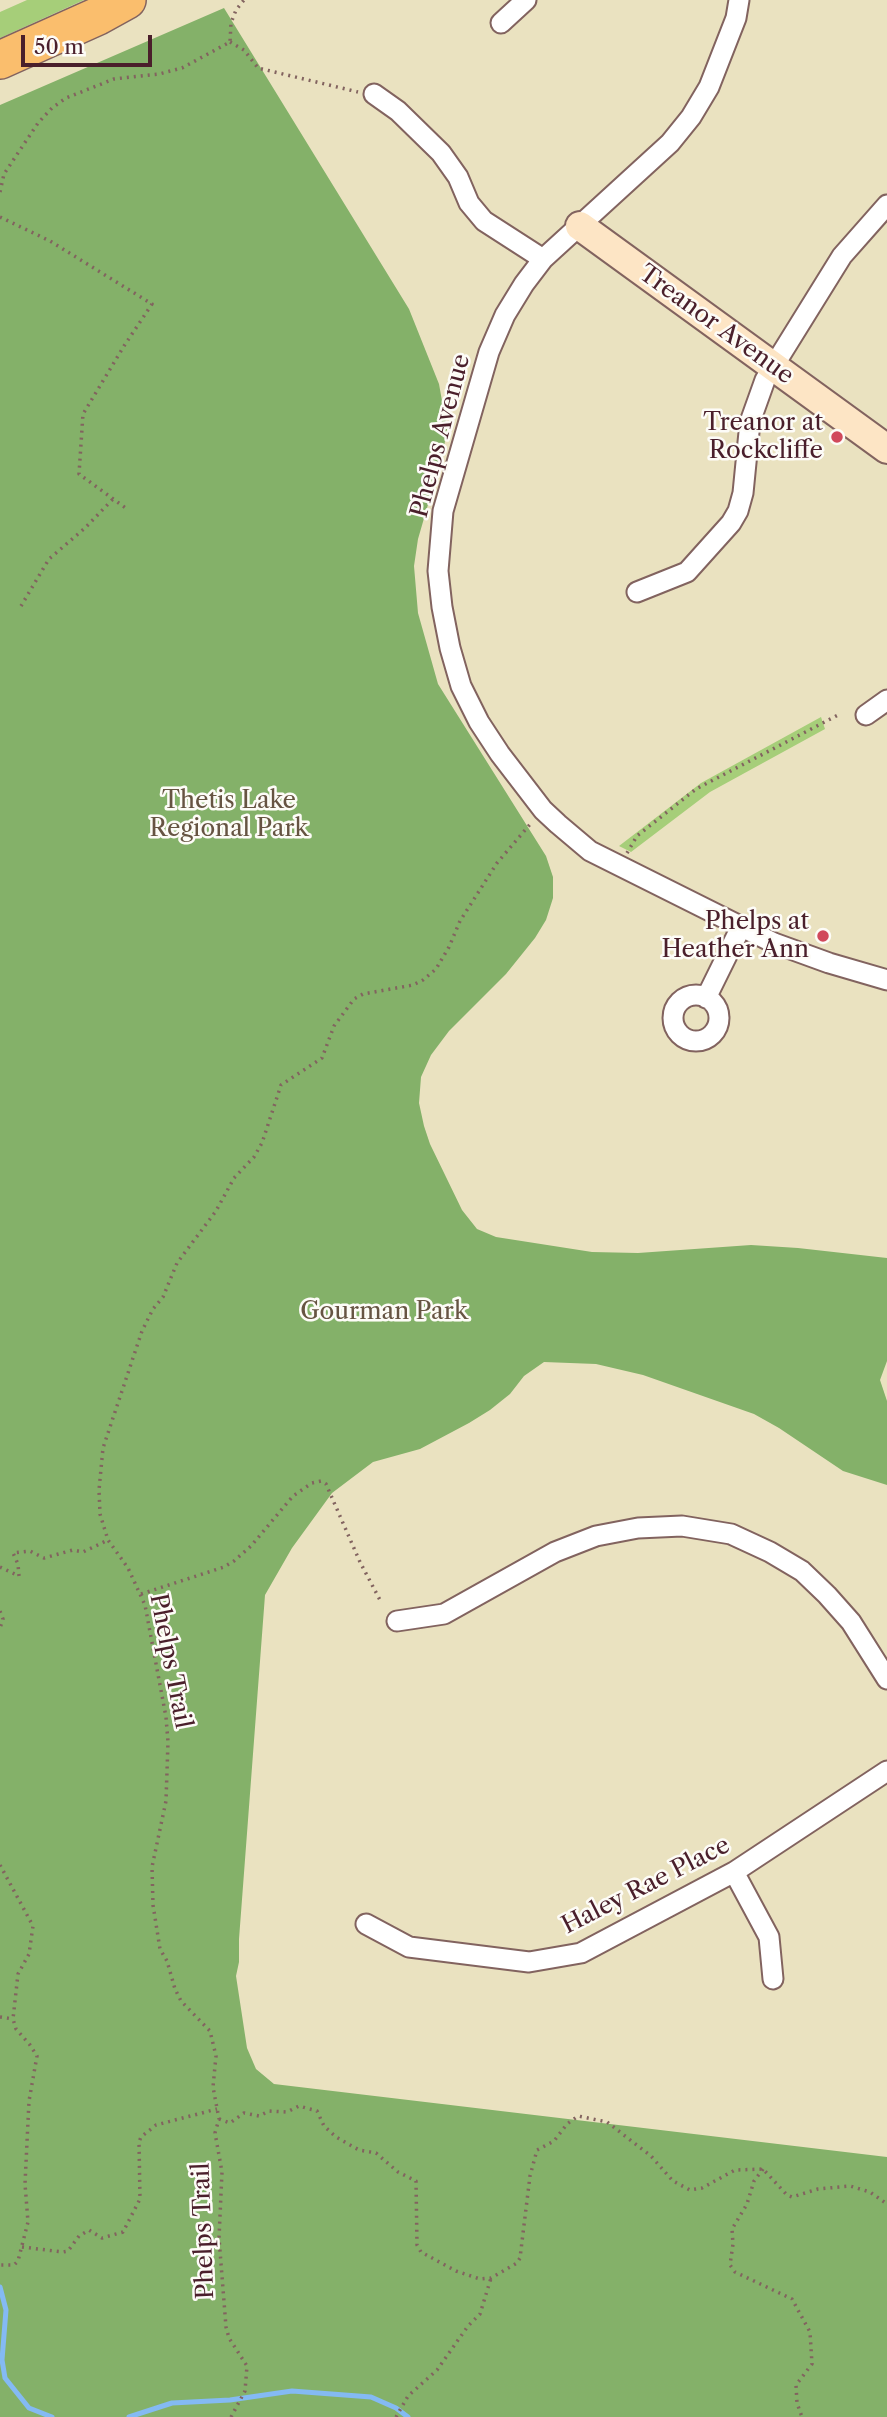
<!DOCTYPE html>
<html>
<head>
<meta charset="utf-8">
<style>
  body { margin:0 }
  #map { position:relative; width:887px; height:2417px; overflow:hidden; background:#eae2c0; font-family:"Libre Caslon Text",serif }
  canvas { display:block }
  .scale { position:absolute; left:21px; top:35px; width:131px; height:32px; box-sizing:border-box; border:4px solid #4a1f2b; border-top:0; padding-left:9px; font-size:21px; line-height:24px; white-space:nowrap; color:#4a1f2b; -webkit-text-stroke:5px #fdfcf7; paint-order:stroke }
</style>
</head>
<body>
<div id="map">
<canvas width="887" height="2417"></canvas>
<div class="scale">50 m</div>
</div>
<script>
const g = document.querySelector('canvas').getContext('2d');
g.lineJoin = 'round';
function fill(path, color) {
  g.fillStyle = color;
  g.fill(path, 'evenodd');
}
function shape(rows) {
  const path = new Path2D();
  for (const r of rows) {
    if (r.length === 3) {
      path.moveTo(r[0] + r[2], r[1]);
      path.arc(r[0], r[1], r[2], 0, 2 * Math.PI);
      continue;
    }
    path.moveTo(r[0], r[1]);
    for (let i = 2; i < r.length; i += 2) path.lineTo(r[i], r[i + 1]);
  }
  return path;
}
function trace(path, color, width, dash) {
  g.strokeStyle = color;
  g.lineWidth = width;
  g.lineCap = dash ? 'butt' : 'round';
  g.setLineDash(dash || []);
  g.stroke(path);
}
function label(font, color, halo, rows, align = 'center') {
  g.font = font + ' "Libre Caslon Text",serif';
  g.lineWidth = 5;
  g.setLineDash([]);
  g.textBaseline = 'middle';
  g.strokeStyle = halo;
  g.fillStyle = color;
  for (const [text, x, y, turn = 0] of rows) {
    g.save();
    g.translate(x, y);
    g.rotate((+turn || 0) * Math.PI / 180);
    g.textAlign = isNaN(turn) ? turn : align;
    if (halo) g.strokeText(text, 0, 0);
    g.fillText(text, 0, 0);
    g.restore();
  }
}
fill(shape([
  [27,0,84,0,0,38,0,12],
  [821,717,825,729,710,792,631,852,619,846,701,783]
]), '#a6ce79');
fill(shape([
  [224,8,409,309,439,384,447,429,443,453,418,539,414,566,418,613,438,684,546,856,553,877,553,898,546,920,535,938,506,974,449,1031,431,1055,421,1077,419,1103,424,1126,430,1144,462,1210,477,1229,496,1237,592,1252,638,1253,751,1245,798,1248,887,1258,887,1361,880,1380,887,1401,887,1485,843,1471,779,1428,754,1414,643,1375,596,1364,544,1362,524,1376,510,1394,490,1410,469,1423,420,1449,373,1462,332,1493,292,1548,265,1595,239,1939,239,1962,236,1976,247,2048,256,2069,274,2084,887,2157,887,2417,0,2417,0,105]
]), '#84b169');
trace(shape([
  [0,2287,6,2310,2,2360,5,2378,29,2408,52,2417],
  [129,2417,172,2403,230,2400,292,2391,371,2397,396,2408,408,2417]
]), '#84baf3', 5);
const street = shape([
  [739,0,736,18,709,87,691,117,670,143,543,259,524,284,505,315,489,352,443,511,438,571,442,607,450,648,461,686,479,722,500,754,543,810,558,824,590,851,774,943,829,963,887,980],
  [501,23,526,0],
  [374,94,398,111,441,153,458,177,469,203,484,221,543,259],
  [637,592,687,572,731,523,738,511,743,493,750,422,765,380,842,256,887,205],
  [866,715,887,700],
  [696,1018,23],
  [706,998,741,927],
  [397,1621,444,1614,555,1552,596,1536,638,1528,682,1526,731,1534,770,1552,802,1571,827,1595,851,1622,887,1679],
  [734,1872,769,1937,773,1979],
  [366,1924,409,1947,529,1962,581,1953,734,1872,887,1771]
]);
const secondary = shape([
  [580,226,887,449]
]);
const highway = shape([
  [0,60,98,16,127,0]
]);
trace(street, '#82635f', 23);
trace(secondary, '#82635f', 32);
trace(highway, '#82635f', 40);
trace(shape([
  [230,42,244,50,258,68,358,92],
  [0,192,4,174,38,123,52,108,66,98,114,79,159,74,182,68,230,42,231,23,236,10,244,0],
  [0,217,50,241,152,304,124,346,83,414,79,474,127,509],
  [21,606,49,559,85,528,113,499],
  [627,853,637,836,696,789,838,715],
  [0,1567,19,1576],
  [19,1576,18,1564,13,1553,30,1551,44,1558,73,1550,83,1552,108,1540],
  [141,1594,224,1567,234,1561,251,1546,293,1496,312,1483,321,1481,326,1484,360,1562,380,1600],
  [0,1611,3,1619,0,1628],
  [0,1865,33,1926,29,1954,18,1974,13,2019,16,2029,30,2045,37,2056,29,2101,25,2184,28,2222,18,2261,14,2265,0,2265],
  [0,2017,13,2019],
  [219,2119,230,2123,244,2113,259,2116,269,2111,287,2112,299,2106,317,2111,324,2126,336,2137,359,2150,376,2153,398,2172,416,2181,417,2245,421,2252,456,2271,480,2279,491,2278,517,2263,520,2258,530,2176,537,2150,554,2141,567,2124,578,2116,607,2122,651,2156,673,2181,690,2190,702,2188,735,2170,763,2169,787,2195,792,2197,818,2189,850,2186,870,2192,887,2204],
  [763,2169,754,2181,747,2204,732,2229,733,2244,730,2265,735,2272,792,2299,810,2332,812,2364,796,2385,797,2403,802,2417],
  [22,2247,63,2252,68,2251,79,2236,89,2230,102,2238,123,2232,140,2199,139,2142,141,2137,156,2125,217,2109],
  [231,2417,245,2391,247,2366,229,2338,226,2327,219,2238,222,2172,215,2133,219,2119,213,2087,216,2056,210,2031,181,2001,175,1989,167,1961,160,1949,153,1905,152,1867,166,1801,168,1742,166,1717,145,1605,128,1568,108,1540,100,1514,99,1490,103,1448,142,1331,153,1309,163,1297,177,1263,216,1211,234,1178,254,1157,262,1143,281,1085,322,1058,334,1026,354,999,363,994,413,985,423,980,436,969,449,947,460,921,497,863,532,822],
  [396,2417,408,2396,437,2370,468,2326,480,2314,491,2278]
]), '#82635f', 3.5, [2, 5]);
trace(street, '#fff', 19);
trace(secondary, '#fde5c5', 28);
trace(highway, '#fabe6d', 37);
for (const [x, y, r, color] of [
  [837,437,7,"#d1495b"],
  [823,936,7,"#d1495b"]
]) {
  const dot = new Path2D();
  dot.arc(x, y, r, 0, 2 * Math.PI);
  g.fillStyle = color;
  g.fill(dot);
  trace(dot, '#fdfcf7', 2.5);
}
label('24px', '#4a1f2b', '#fdfcf7', [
  ["Treanor Avenue",716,325,36],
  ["Phelps Avenue",441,436,-75],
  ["Phelps Trail",170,1661,79],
  ["Haley Rae Place",646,1886,-27],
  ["Phelps Trail",204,2231,-92]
]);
label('24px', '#4a1f2b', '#fdfcf7', [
  ["Treanor at",823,423],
  ["Rockcliffe",823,451],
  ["Phelps at",809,922],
  ["Heather Ann",809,950]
], 'right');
label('24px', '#665442', '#fdfcf7', [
  ["Thetis Lake",229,801],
  ["Regional Park",229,829],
  ["Gourman Park",384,1312]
]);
</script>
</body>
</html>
